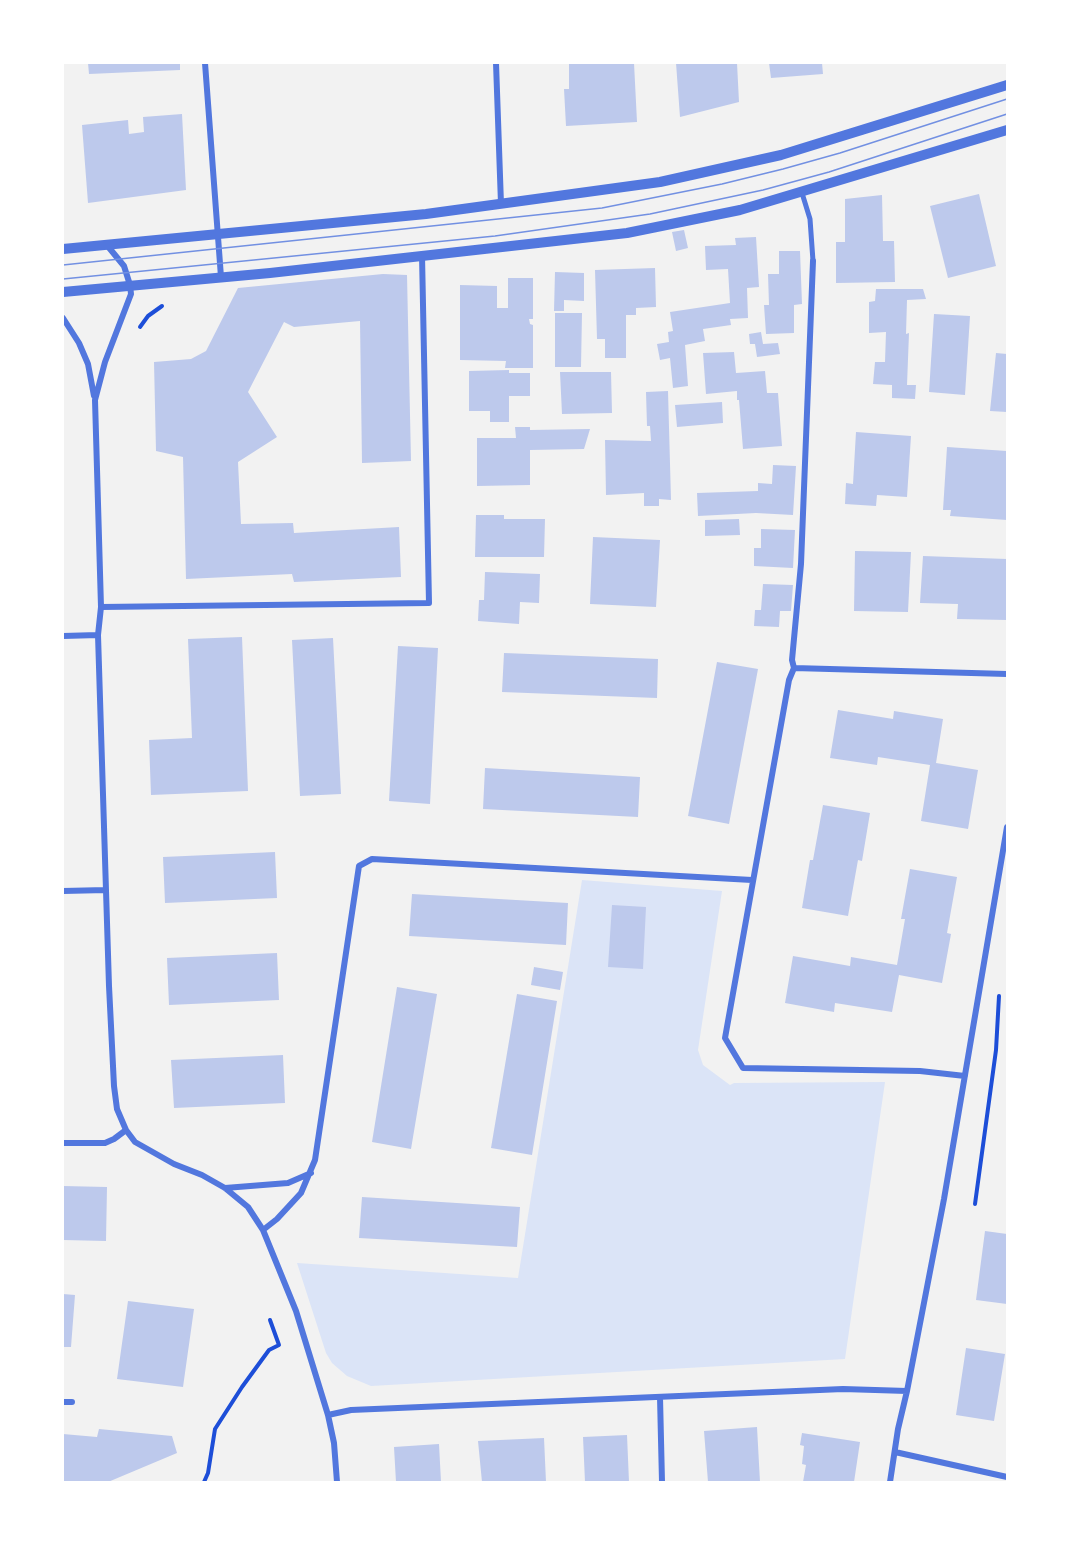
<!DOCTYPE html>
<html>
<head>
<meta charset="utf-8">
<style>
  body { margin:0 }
  #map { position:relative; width:1070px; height:1545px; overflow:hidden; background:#f2f2f2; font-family:"Nunito Sans",sans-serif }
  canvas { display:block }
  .frame { position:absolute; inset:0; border:64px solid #fff; pointer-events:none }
</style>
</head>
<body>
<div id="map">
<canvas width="1070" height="1545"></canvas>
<div class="frame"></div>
</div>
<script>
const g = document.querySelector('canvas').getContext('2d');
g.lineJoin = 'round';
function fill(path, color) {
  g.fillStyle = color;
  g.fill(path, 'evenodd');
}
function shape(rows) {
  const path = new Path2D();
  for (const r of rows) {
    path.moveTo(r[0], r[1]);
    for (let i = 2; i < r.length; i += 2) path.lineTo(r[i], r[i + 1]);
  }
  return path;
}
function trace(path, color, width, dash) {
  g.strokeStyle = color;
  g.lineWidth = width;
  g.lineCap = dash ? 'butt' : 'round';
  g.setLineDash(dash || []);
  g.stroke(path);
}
fill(shape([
  [582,880,722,891,698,1050,703,1065,730,1085,734,1083,885,1082,845,1359,371,1386,347,1376,332,1363,326,1353,297,1263,518,1278]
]), '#dbe4f7');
fill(shape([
  [88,63,180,63,180,70,89,74],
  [569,63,634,63,637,122,566,126,564,89,569,89],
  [676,63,737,63,739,102,680,117],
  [769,63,822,63,823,74,771,78],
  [182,114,186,190,88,203,82,125,128,120,129,134,144,132,143,117],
  [979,194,996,266,948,278,930,206],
  [882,195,883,241,894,241,895,282,836,283,836,242,845,242,845,199],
  [684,230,688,248,676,251,672,232],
  [756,237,759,287,747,288,748,318,730,319,731,325,703,329,705,341,685,345,688,386,673,388,670,358,660,360,657,344,669,342,668,332,673,331,670,312,730,303,728,269,706,270,705,246,736,245,735,238],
  [779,251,800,251,802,304,794,305,794,333,766,334,764,305,769,305,768,274,779,274],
  [655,268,656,307,636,308,636,315,626,315,626,358,605,358,605,339,597,339,595,270],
  [555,272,584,273,584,301,564,300,564,311,554,311],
  [383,274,407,275,411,461,362,463,360,321,294,327,284,322,248,392,277,437,238,462,241,524,293,523,294,533,399,527,401,577,294,582,292,574,186,579,183,457,156,451,154,362,191,359,206,351,238,288],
  [508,278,533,278,533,319,529,319,530,324,533,325,533,368,505,368,506,361,460,360,460,285,497,286,497,308,508,308],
  [876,289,923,289,926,299,907,300,906,334,909,333,907,385,916,385,915,399,892,398,892,385,873,384,875,362,885,362,886,332,869,333,869,302,875,301],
  [555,313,582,313,581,367,555,367],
  [934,314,970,316,965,395,929,392],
  [761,332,763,344,778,343,780,354,757,357,755,344,750,344,749,334],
  [734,352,736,373,765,371,767,393,778,393,782,446,743,449,739,400,737,400,737,391,706,394,703,353],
  [996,353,1007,354,1007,412,990,411],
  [509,370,509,373,530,373,530,396,509,396,509,422,490,422,490,411,469,411,469,371],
  [560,372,611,372,612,413,562,414],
  [668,391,671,500,659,499,659,506,644,506,644,493,606,495,605,440,651,441,650,426,647,426,646,392],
  [722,402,723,423,677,427,675,405],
  [515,427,530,427,530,430,590,429,584,449,530,450,530,485,477,486,477,438,516,438],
  [856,432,911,436,907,497,877,495,876,506,845,504,846,483,853,484],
  [947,447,1007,451,1007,520,950,516,951,510,943,510],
  [773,465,796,466,793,515,756,513,698,516,697,493,758,491,758,483,772,484],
  [476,515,504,515,504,519,545,519,544,557,475,557],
  [739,519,740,535,705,536,705,520],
  [761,529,795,530,793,568,754,566,754,548,761,548],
  [593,537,660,540,656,607,590,604],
  [855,551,911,552,908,612,854,611],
  [923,556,1007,559,1007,620,957,619,958,604,920,603],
  [485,572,540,574,539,603,520,602,519,624,478,621,479,600,484,600],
  [763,584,793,585,791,611,780,611,779,627,754,626,755,610,761,610],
  [242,637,248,791,151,795,149,740,192,738,188,639],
  [333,638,341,794,300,796,292,640],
  [398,646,438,648,430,804,389,801],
  [504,653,658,659,657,698,502,692],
  [717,662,758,669,729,824,688,816],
  [838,710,893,719,894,711,943,719,936,763,978,770,968,829,921,821,930,765,878,757,877,765,830,758],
  [485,768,640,777,638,817,483,809],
  [823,805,870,813,862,861,858,860,848,916,802,908,810,860,813,860],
  [275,852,277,898,165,903,163,857],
  [910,869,957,877,947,933,951,934,942,983,899,975,892,1012,835,1003,834,1012,785,1003,793,956,850,966,851,957,897,965,905,919,901,919],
  [412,894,568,903,566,945,409,936],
  [612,905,646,907,643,969,608,967],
  [277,953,279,1000,169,1005,167,958],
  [534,967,563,972,560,990,531,985],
  [397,987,437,994,411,1149,372,1142],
  [517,994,557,1001,532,1155,491,1148],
  [283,1055,285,1103,174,1108,171,1060],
  [63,1186,107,1187,106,1241,63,1240],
  [362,1197,520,1207,517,1247,359,1238],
  [985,1231,1007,1234,1007,1304,976,1300],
  [63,1294,75,1295,71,1347,63,1347],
  [128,1301,194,1309,183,1387,117,1379],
  [966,1348,1005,1354,994,1421,956,1415],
  [757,1427,760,1482,708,1482,704,1431],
  [99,1429,172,1436,177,1453,108,1482,63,1482,63,1434,97,1437],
  [802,1433,860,1442,854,1482,803,1482,806,1465,802,1464,804,1446,800,1445],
  [627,1435,629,1482,585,1482,583,1437],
  [544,1438,546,1482,482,1482,478,1441],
  [439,1444,441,1482,396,1482,394,1447]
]), '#bdc9ec');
trace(shape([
  [140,327,148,316,162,306],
  [975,1204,996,1050,999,996],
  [204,1482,208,1473,215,1429,242,1387,269,1350,279,1345,270,1320]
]), '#1d4ed8', 4);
trace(shape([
  [802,193,810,219,813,261]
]), '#5277de', 5);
trace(shape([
  [205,63,221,277],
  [496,63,501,204],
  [106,244,124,266,130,285,131,294,105,362,95,400,101,607,98,635,109,986,114,1086,117,1109,126,1130,135,1142,174,1164,202,1175,225,1188,248,1207,263,1230,296,1311,328,1415,334,1443,337,1482],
  [63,318,79,343,88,364,94,396],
  [101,607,429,603,422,255],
  [63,636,98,635],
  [794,668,789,680,725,1038,743,1068,920,1071,965,1076],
  [794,668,792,660,801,564,813,261],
  [794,668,1007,674],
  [63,891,106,890],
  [63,1143,105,1143,114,1139,126,1130],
  [225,1188,288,1183,311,1173],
  [263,1230,277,1219,301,1193,315,1160,359,866,372,859,752,880],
  [660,1397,662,1482],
  [63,1402,72,1402],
  [328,1415,351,1410,843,1389,907,1391],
  [895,1452,1007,1477],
  [890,1482,898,1429,907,1391,944,1199,1007,827]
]), '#5277de', 6);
trace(shape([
  [63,249,426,214,660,182,781,155,1007,85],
  [63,292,270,273,627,233,740,210,1007,130]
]), '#5277de', 10);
trace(shape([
  [63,265,602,208,722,184,783,169,840,153,1007,99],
  [63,279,495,236,650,214,763,190,829,172,1007,114]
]), '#7290e2', 1.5);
</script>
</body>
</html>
